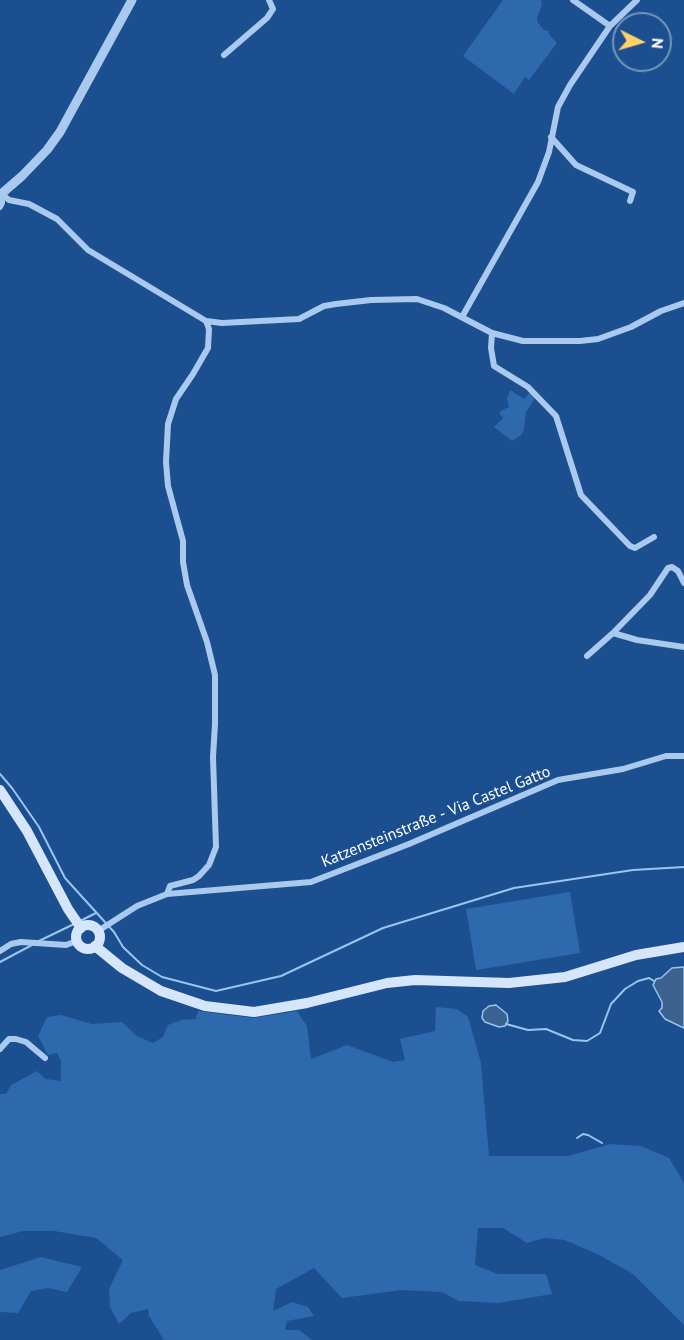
<!DOCTYPE html>
<html>
<head>
<meta charset="utf-8">
<style>
  body { margin:0 }
  #map { position:relative; width:684px; height:1340px; overflow:hidden; background:#1b4f8f; font-family:"PT Sans",sans-serif }
  canvas { display:block }
  .north { position:absolute; left:612px; top:12px; width:60px; height:60px; box-sizing:border-box; background:#1b4f8f; border:2px solid #7695bc; border-radius:50%; rotate:95deg; font-size:16px; font-weight:700; line-height:24px; text-align:center; color:#fff }
  .north::after { content:''; display:block; margin:auto; width:21px; height:27px; background:#ffd166; clip-path:polygon(50% 0,100% 100%,50% 72%,0 100%) }
</style>
</head>
<body>
<div id="map">
<canvas width="684" height="1340"></canvas>
<div class="north">N</div>
</div>
<script>
const g = document.querySelector('canvas').getContext('2d');
g.lineJoin = 'round';
function fill(path, color) {
  g.fillStyle = color;
  g.fill(path, 'evenodd');
}
function shape(rows) {
  const path = new Path2D();
  for (const r of rows) {
    if (r.length === 3) {
      path.moveTo(r[0] + r[2], r[1]);
      path.arc(r[0], r[1], r[2], 0, 2 * Math.PI);
      continue;
    }
    path.moveTo(r[0], r[1]);
    for (let i = 2; i < r.length; i += 2) path.lineTo(r[i], r[i + 1]);
  }
  return path;
}
function trace(path, color, width, dash) {
  g.strokeStyle = color;
  g.lineWidth = width;
  g.lineCap = dash ? 'butt' : 'round';
  g.setLineDash(dash || []);
  g.stroke(path);
}
function label(font, color, halo, rows, align = 'center') {
  g.font = font + ' "PT Sans",sans-serif';
  g.lineWidth = 6;
  g.setLineDash([]);
  g.textBaseline = 'middle';
  g.strokeStyle = halo;
  g.fillStyle = color;
  for (const [text, x, y, turn = 0] of rows) {
    g.save();
    g.translate(x, y);
    g.rotate((+turn || 0) * Math.PI / 180);
    g.textAlign = isNaN(turn) ? turn : align;
    if (halo) g.strokeText(text, 0, 0);
    g.fillText(text, 0, 0);
    g.restore();
  }
}
fill(shape([
  [503,0,541,0,542,5,537,18,538,23,544,30,550,31,548,33,557,43,529,80,525,77,514,94,463,56],
  [510,390,524,399,530,392,534,395,534,400,526,412,524,430,521,435,512,441,494,427,503,418,499,413,502,410,509,407,507,399],
  [570,892,580,953,476,970,466,909],
  [436,1007,457,1009,468,1017,481,1063,489,1156,568,1156,610,1144,641,1146,669,1158,684,1183,684,1325,633,1274,599,1255,565,1240,545,1238,527,1243,503,1228,478,1228,475,1265,498,1274,546,1274,552,1294,499,1303,459,1301,442,1292,401,1290,342,1298,314,1268,276,1289,273,1311,292,1302,308,1307,314,1316,287,1321,285,1330,299,1330,312,1340,164,1340,149,1316,148,1309,131,1313,119,1324,110,1307,109,1289,123,1260,96,1238,54,1231,23,1231,0,1237,0,1094,6,1094,11,1085,37,1071,46,1079,61,1081,61,1061,57,1053,48,1055,38,1036,47,1017,61,1015,92,1024,122,1022,137,1036,153,1043,163,1037,168,1025,181,1020,196,1019,198,1011,254,1018,297,1011,307,1026,311,1059,347,1045,393,1062,405,1060,400,1039,435,1031],
  [41,1257,82,1267,67,1292,48,1288,31,1291,18,1313,0,1312,0,1270]
]), '#2e69ad');
const water = shape([
  [684,967,684,1028,665,1019,659,1011,662,1008,662,1002,653,985,656,979,661,978,672,968,684,967],
  [496,1005,507,1014,508,1021,505,1026,499,1027,485,1022,482,1018,483,1011,489,1006,496,1005]
]);
fill(water, '#3c6290');
trace(water, '#9cc4f0', 1.5);
trace(shape([
  [0,774,12,788,39,827,65,878,114,932,123,947,142,965,162,977,216,991,281,976,383,928,514,888,633,870,684,867],
  [80,921,96,913],
  [39,941,74,924],
  [0,962,32,945],
  [506,1024,528,1030,546,1029,573,1040,587,1041,600,1033,611,1004,625,989,638,981,649,978,654,981],
  [577,1138,583,1134,588,1135,602,1143]
]), '#9cc4f0', 2);
trace(shape([
  [573,0,610,26],
  [224,55,267,18,273,9,269,0],
  [551,137,576,165,633,192,630,201],
  [0,207,2,203,2,194,9,200,29,204,57,219,88,250,206,321,209,329,208,348,193,374,176,399,168,424,166,462,168,486,183,541,183,562,187,585,207,642,215,675,215,724,213,757,216,847,209,865,199,876,193,880,170,886,167,894],
  [462,317,538,182,549,152,558,107,570,85,610,26,637,0],
  [206,321,222,323,299,319,324,306,336,304,371,300,417,299,444,308,492,333,523,341,580,341,598,339,631,327,661,311,684,303],
  [492,333,491,348,494,366,528,387,556,416,581,495,630,546,635,548,654,537],
  [613,633,650,595,668,568,672,567,678,571,684,583],
  [587,656,613,633,637,640,684,647],
  [98,931,137,906,167,894,311,882,409,844,558,780,623,769,666,756,684,756],
  [0,951,11,944,21,942,66,945,77,941],
  [0,1049,9,1039,16,1039,26,1042,45,1058]
]), '#a9c9ee', 6);
trace(shape([
  [0,195,22,176,47,150,60,132,132,0]
]), '#a9c9ee', 9);
trace(shape([
  [0,790,27,831,68,909,81,928],
  [88,937,12],
  [95,946,122,968,161,991,205,1006,254,1012,307,1003,387,983,415,980,509,983,565,977,636,955,684,947]
]), '#d6e6fa', 10);
label('16px', '#fff', '#1b4f8f', [
  ["Katzensteinstraße - Via Castel Gatto",436,817,-22]
]);
</script>
</body>
</html>
